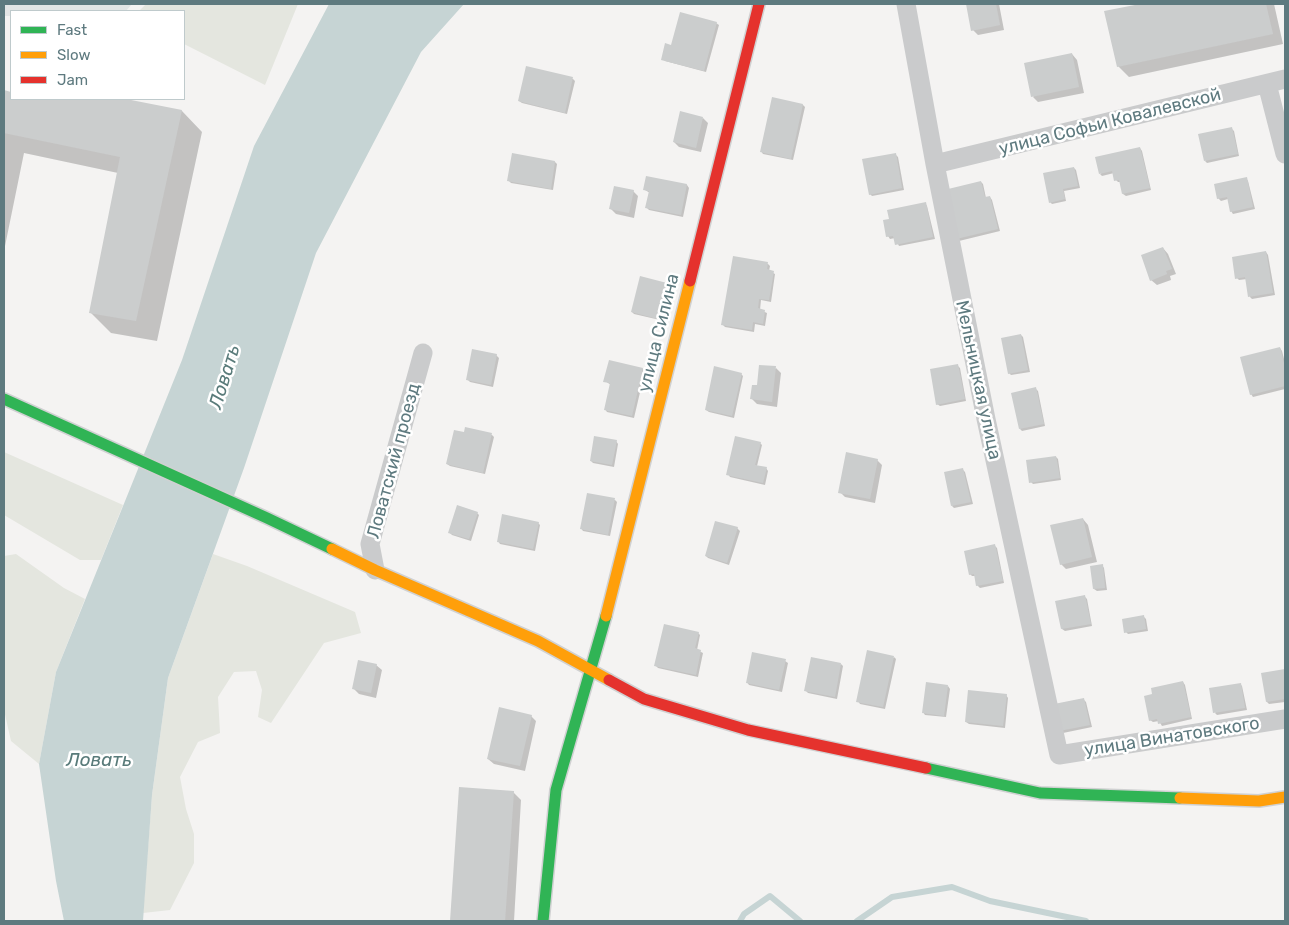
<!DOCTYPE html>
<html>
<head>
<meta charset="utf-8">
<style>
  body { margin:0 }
  #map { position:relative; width:1289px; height:925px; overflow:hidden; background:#f4f3f2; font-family:Rubik,sans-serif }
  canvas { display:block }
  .frame { position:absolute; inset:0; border:5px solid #5e7a7f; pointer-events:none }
  .legend { position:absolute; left:10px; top:10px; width:175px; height:90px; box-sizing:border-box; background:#fff; border:1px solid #bfcacc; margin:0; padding:6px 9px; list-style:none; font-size:15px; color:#5e7a7f }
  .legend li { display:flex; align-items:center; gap:10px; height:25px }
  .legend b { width:25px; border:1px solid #bfcacc }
</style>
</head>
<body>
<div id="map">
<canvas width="1289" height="925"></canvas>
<div class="frame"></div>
<ul class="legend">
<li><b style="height:6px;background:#30b455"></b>Fast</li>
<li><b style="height:6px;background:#ff9f0a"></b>Slow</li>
<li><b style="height:6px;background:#e5322d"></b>Jam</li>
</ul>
</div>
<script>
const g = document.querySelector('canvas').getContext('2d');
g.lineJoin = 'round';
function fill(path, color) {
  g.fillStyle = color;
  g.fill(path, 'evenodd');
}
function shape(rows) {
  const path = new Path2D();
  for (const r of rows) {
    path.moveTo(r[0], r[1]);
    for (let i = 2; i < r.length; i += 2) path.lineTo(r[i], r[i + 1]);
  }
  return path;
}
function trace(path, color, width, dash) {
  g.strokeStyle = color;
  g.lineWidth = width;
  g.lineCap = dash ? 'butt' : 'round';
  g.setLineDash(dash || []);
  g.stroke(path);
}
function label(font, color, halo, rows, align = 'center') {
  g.font = font + ' Rubik,sans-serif';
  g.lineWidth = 5;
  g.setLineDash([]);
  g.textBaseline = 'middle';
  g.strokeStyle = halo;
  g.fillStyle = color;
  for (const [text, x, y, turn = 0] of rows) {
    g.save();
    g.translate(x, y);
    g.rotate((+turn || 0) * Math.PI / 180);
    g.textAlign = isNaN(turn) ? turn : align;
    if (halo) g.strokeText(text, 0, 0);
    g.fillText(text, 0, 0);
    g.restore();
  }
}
fill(shape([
  [4,4,132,4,126,11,11,11,11,16,4,16]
]), '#e3e5e5');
fill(shape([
  [146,4,298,4,265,85,184,44,184,11,139,11],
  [4,452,123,505,101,560,80,560,4,515],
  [16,554,64,588,85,599,56,672,39,764,11,741,4,710,4,556],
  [213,554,247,566,355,612,361,633,324,643,271,723,258,717,262,690,256,671,234,672,218,697,220,733,198,742,180,777,186,809,194,834,194,863,170,910,143,913,152,795,168,678]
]), '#e4e6df');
fill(shape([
  [329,4,464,4,421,52,316,253,244,468,168,678,152,795,143,921,64,921,56,881,39,764,56,672,182,360,254,146]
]), '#c6d4d4');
fill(shape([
  [967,4,999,4,1004,30,978,35,973,30],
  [1146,4,1274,4,1283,44,1129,77,1118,66,1106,12],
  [716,23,719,25,706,72,665,61,663,59],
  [1072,54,1077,60,1084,93,1038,102,1033,97],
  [527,68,573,79,575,81,567,114,522,103,519,101],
  [4,92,11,93,11,99,120,99,182,111,202,132,157,341,111,333,90,312,118,173,24,153,4,251],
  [773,98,803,105,805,107,793,160,763,154,761,151],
  [703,118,708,123,701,152,679,147,674,142],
  [1231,128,1234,131,1239,156,1207,163,1205,161],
  [1140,148,1142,151,1151,190,1126,196,1123,194,1121,182,1118,182,1116,180,1114,173,1102,176,1100,174],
  [895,154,898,157,904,190,872,196,870,194],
  [513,155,555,162,557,164,553,190,511,183,509,181],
  [1074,168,1076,170,1080,188,1064,191,1066,201,1052,204,1050,202],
  [1246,178,1248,181,1255,209,1233,214,1231,211,1228,199,1221,201,1218,198],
  [981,182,983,184,986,198,990,197,992,200,1000,231,959,241,957,239],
  [687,185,689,188,683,217,649,210,647,208,650,193,645,190],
  [633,191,638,196,634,218,616,214,610,208],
  [925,203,927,206,935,239,899,246,895,238,890,239,888,236],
  [1163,248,1168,254,1176,274,1170,276,1171,280,1157,285,1151,280],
  [1266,252,1268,255,1275,295,1252,299,1250,297,1247,279,1239,280,1237,278],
  [734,258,768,264,770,266,769,271,775,274,771,302,761,300,760,310,767,313,765,326,755,324,754,332,725,327,723,325],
  [666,284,668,286,660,320,634,314,632,312],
  [1021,335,1023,337,1030,372,1011,375,1009,373],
  [1280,348,1282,351,1285,363,1285,389,1253,397,1251,394],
  [496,355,499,358,493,387,470,382,468,380],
  [610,361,643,369,645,371,634,418,607,412,605,409,611,385,605,381],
  [957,365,960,368,966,401,940,406,937,404],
  [776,368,781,373,777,407,757,404,752,399,758,387],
  [741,374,743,376,734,418,709,412,706,410],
  [1035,388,1038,391,1045,426,1022,431,1020,429],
  [466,428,492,435,494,437,485,474,450,466,447,464,465,434],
  [616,441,618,444,614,467,593,463,591,461],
  [760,443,762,445,757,466,766,468,768,471,765,485,730,477,728,474],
  [1056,457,1058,459,1061,480,1033,484,1031,482],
  [877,460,882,465,875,503,845,497,840,492],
  [963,470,965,472,973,504,954,508,952,506],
  [588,495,615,500,617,502,610,536,583,531,581,528],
  [477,513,479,515,471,541,452,535,450,533],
  [1083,519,1088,525,1097,562,1066,569,1061,564],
  [538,523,540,525,535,551,500,544,498,541],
  [737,528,740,531,729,565,708,558,706,556],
  [995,546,997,548,1004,583,980,588,977,585,976,576,972,576,970,574],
  [1102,565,1104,568,1107,590,1097,591,1094,589,1092,567],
  [1085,597,1087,599,1092,626,1065,631,1062,629,1057,602],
  [1144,617,1146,619,1148,631,1128,634,1126,632],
  [698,633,700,635,697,650,703,653,698,677,658,668,656,666],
  [894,657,896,659,885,709,860,704,858,701],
  [785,661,788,663,782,692,749,685,747,682],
  [841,664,843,666,837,699,808,693,806,691],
  [376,665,382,670,376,698,359,694,354,689],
  [1285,670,1285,702,1269,704,1267,702,1262,674],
  [1183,682,1185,685,1192,719,1162,726,1159,721,1153,722,1150,720,1153,695],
  [1240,684,1242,686,1247,710,1217,715,1215,713],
  [948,686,950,689,946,717,925,715,923,712],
  [1006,695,1008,698,1005,728,969,724,966,722],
  [1084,700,1086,702,1092,727,1063,733,1055,705],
  [531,716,536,721,525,771,494,764,488,759],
  [460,789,513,792,521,800,514,921,451,921]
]), '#0003');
trace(shape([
  [740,921,744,914,770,896,800,921],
  [857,921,892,897,952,887,990,901,1086,921]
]), '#c6d4d4', 6);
fill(shape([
  [966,4,996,4,1000,25,971,31],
  [1140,4,1266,4,1273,34,1117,67,1104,11],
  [680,12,717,22,704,71,661,60,665,43,671,45],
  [1072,53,1079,87,1031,97,1024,63],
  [526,66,573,77,565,113,518,101],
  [4,90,11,92,11,99,126,99,182,110,136,321,89,313,120,157,4,133],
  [772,97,803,104,791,159,760,152],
  [680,111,703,117,696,148,673,142],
  [1232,127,1238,154,1204,161,1198,134],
  [1140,147,1150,188,1122,194,1119,180,1114,181,1112,171,1099,174,1095,157],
  [512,153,555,161,551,189,507,181],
  [896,153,902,188,869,195,862,159],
  [1074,167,1078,186,1063,189,1065,199,1049,203,1043,173],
  [646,176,687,184,681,215,645,208,649,191,643,190],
  [1247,177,1253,207,1230,212,1227,197,1217,199,1214,184],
  [981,181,985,197,990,196,998,229,956,239,944,190],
  [614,186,634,190,629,213,609,209],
  [926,202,933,237,895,245,893,236,886,237,883,220,889,219,887,210],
  [1163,247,1172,269,1166,271,1167,274,1150,281,1141,255],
  [1266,251,1273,293,1248,297,1245,277,1235,279,1232,257],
  [733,256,768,262,767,269,774,271,769,300,759,299,758,308,765,310,763,324,753,322,752,330,721,325],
  [640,276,667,283,658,319,631,312],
  [1021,334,1028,370,1008,374,1001,338],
  [1280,347,1285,367,1285,386,1250,395,1240,357],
  [472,349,497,354,491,385,466,380],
  [609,360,643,368,632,416,604,410,610,383,603,382],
  [958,364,965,399,936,405,930,369],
  [759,365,776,366,772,402,750,399,752,385,757,385],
  [714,366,742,373,732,416,705,410],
  [1036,387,1044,424,1019,429,1011,393],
  [465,427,492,433,483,473,446,464,454,430,464,432],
  [594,436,617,440,612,465,590,461],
  [735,436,761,442,755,465,767,467,763,483,726,475],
  [846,452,878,459,870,499,838,493],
  [1056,456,1060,478,1029,483,1026,460],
  [963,468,971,502,951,506,944,472],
  [587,493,615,498,608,535,580,529],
  [457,505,478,512,469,539,448,533],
  [502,514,539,522,533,549,497,542],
  [1083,518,1092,557,1060,565,1050,525],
  [715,521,738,527,727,563,705,556],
  [995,544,1003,581,976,586,974,574,969,575,964,551],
  [1103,564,1105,588,1093,589,1090,566],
  [1085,595,1091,624,1061,629,1055,601],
  [1144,615,1146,629,1124,633,1122,619],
  [664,624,699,632,695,648,701,650,696,675,654,666],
  [867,650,894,656,883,707,856,702],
  [752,652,786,659,779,690,746,683],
  [811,657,841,663,835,697,804,691],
  [358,660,377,664,371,693,352,689],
  [1285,669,1285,699,1266,702,1261,673],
  [1183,681,1191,717,1158,724,1157,719,1149,721,1144,696,1152,694,1151,688],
  [926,682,948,685,944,716,922,713],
  [1241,683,1245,708,1213,713,1209,688],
  [968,690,1007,694,1003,726,965,722],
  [1084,698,1090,725,1059,731,1054,704],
  [499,707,532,715,520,766,487,759],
  [459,787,514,791,505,921,450,921]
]), '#cbcdcd');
const fast = shape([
  [4,399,267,518,332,549],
  [926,768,1040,793,1180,798],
  [543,921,556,790,606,616]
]);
const slow = shape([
  [332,549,375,570,538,641,609,680],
  [606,616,690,281],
  [1180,798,1259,801,1285,797]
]);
const jam = shape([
  [690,281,759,4],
  [609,680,644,699,748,730,926,768]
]);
trace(fast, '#d0d1d2', 14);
trace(slow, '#d0d1d2', 14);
trace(jam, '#d0d1d2', 14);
trace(shape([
  [906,4,935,164,986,419,1059,755,1285,719],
  [1267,84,1285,154],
  [935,164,1285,79],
  [375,570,370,544,423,353]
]), '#cacbcc', 19);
trace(fast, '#30b455', 11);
trace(slow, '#ff9f0a', 11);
trace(jam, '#e5322d', 11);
label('18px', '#5e7a7f', '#fff', [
  ["улица Софьи Ковалевской",1110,122,-14],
  ["улица Силина",659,333,-76],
  ["Мельницкая улица",978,380,78],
  ["Ловатский проезд",394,461,-75],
  ["улица Винатовского",1172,737,-9]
]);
label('italic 19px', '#597b7a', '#fff', [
  ["Ловать",225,377,-73],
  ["Ловать",99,761]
]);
</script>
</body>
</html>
